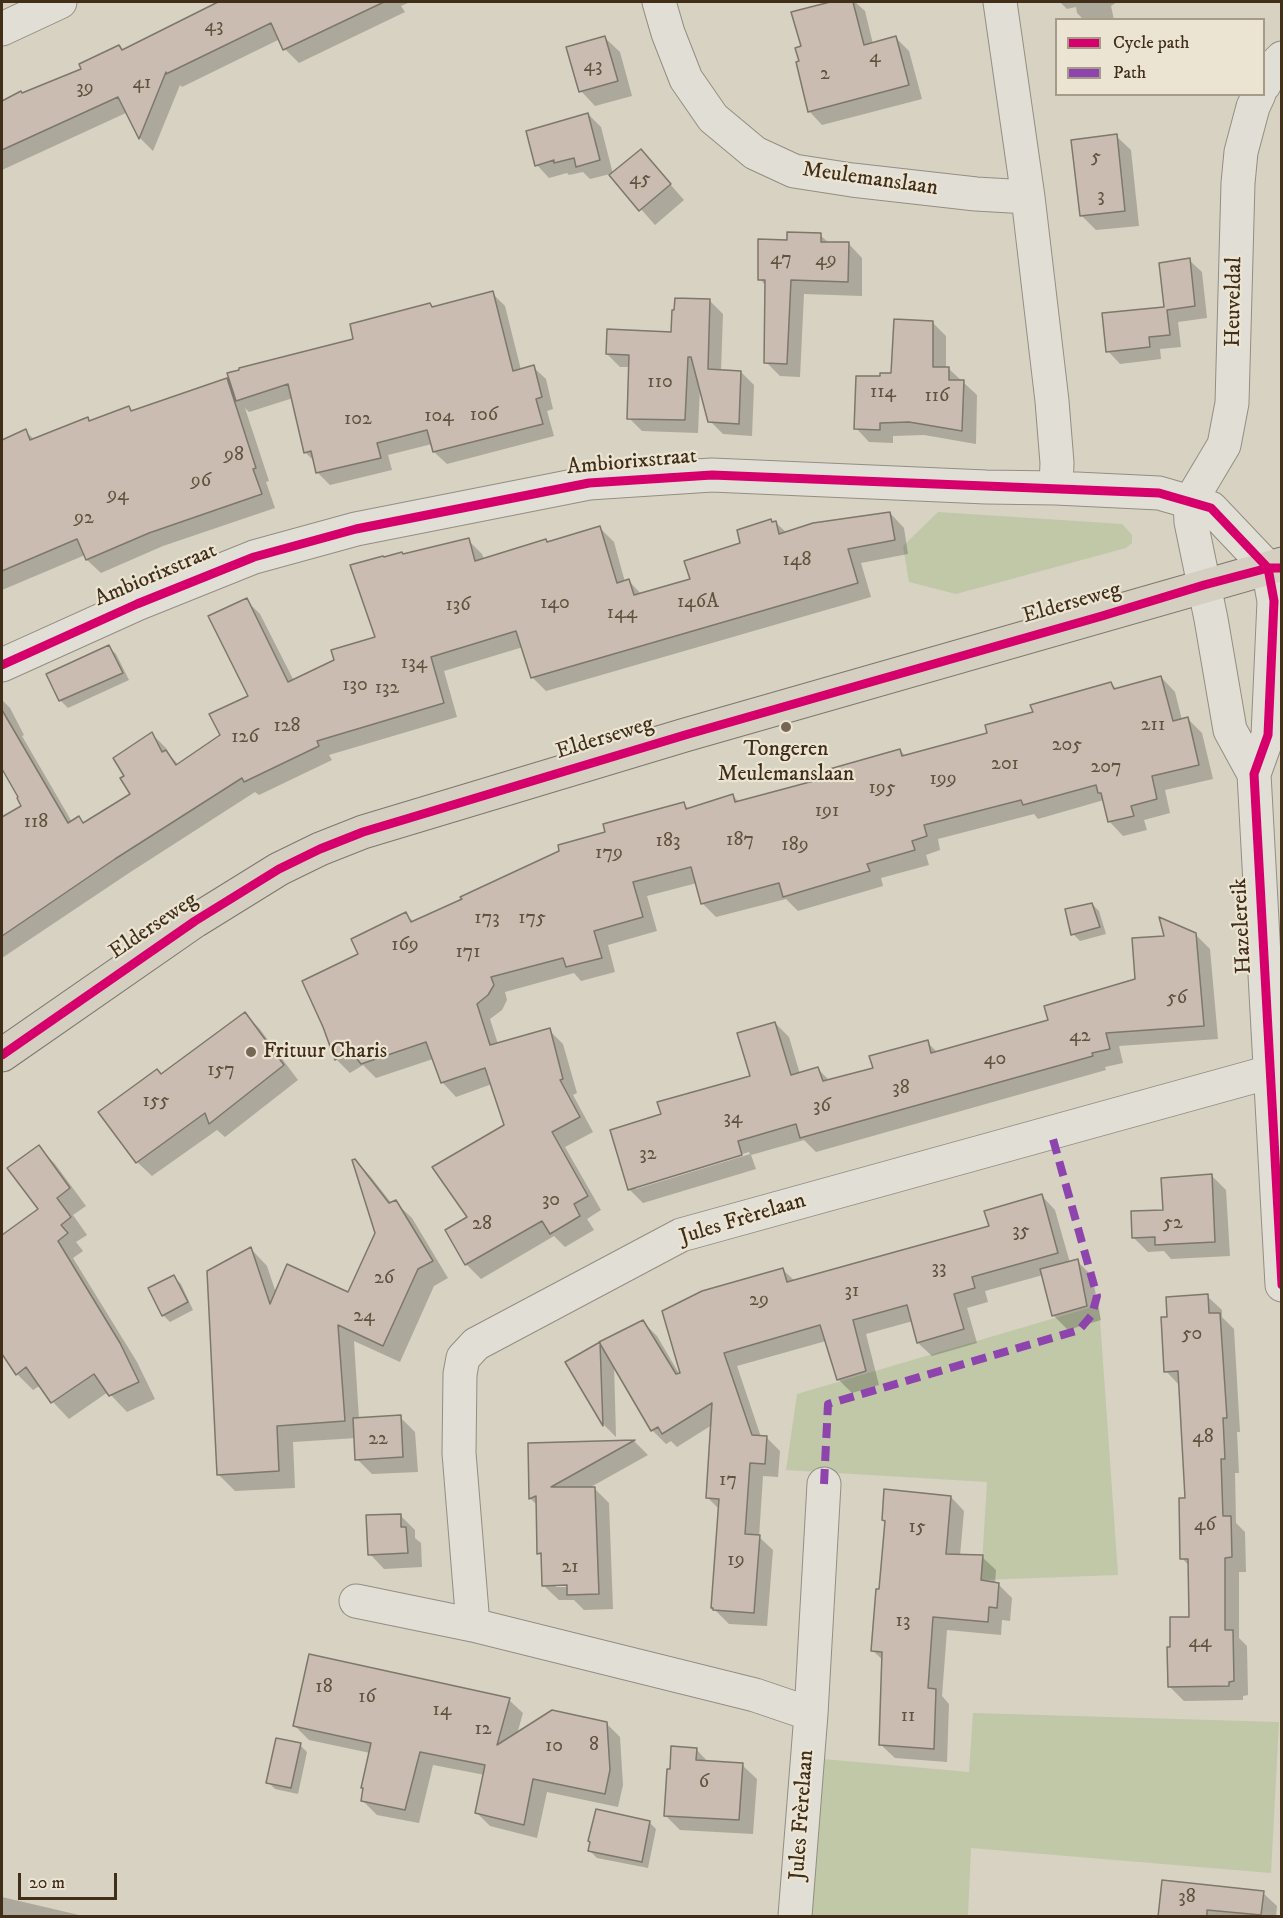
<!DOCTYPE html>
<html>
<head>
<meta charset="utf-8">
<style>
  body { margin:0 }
  #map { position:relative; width:1283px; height:1918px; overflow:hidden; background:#d7d2c2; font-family:"IM FELL DW Pica",serif }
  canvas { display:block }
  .frame { position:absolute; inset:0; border:3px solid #402e19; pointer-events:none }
  .legend { position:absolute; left:1055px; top:18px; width:210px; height:78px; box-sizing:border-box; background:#ebe4d2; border:2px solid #a79b88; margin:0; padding:8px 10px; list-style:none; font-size:18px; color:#402e19 }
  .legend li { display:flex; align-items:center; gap:12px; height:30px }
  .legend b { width:30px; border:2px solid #a79b88 }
  .scale { position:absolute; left:18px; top:1873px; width:99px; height:27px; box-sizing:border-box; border:3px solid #402e19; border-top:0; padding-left:8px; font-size:18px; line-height:21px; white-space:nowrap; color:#402e19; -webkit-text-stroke:4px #ebe4d2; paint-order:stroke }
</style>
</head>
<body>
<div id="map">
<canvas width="1283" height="1918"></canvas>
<div class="frame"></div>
<ul class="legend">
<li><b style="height:8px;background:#d6006c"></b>Cycle path</li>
<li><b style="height:8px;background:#8e44ad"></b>Path</li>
</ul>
<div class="scale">20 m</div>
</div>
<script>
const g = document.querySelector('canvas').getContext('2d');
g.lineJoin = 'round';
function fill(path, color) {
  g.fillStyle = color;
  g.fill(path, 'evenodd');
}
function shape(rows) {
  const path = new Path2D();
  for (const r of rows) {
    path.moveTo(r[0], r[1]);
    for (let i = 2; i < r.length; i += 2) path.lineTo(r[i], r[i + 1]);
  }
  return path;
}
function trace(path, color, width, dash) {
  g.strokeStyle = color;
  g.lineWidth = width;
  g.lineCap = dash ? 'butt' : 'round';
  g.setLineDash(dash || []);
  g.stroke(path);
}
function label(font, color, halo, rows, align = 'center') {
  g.font = font + ' "IM FELL DW Pica",serif';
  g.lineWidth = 4.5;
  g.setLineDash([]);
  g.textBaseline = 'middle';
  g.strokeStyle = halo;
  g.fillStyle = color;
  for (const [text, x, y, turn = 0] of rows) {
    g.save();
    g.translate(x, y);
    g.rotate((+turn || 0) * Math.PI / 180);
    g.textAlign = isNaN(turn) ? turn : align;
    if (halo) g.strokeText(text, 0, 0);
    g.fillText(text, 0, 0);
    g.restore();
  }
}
fill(shape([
  [938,512,1122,524,1132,535,1132,543,1126,548,956,594,909,582,903,546],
  [1099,1305,1118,1575,981,1580,987,1482,786,1470,797,1394],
  [973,1713,1279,1722,1271,1873,971,1848,968,1916,809,1916,823,1759,969,1772]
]), '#c0c8a8');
fill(shape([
  [222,2,410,2,401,6,405,12,299,63,285,49,280,39,182,87,180,85,153,151,140,138,128,112,2,170,2,105,83,70],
  [835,2,855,2,865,11,873,44,896,38,909,51,922,99,822,125,809,111,801,63,803,47,793,13],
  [1060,2,1117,2,1111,6,1114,20,1084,20,1077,13,1076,7,1067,9],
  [605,38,620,52,632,96,595,106,581,91],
  [588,114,601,127,613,174,641,151,684,200,655,225,610,174,590,179,583,172,569,175,567,173,549,178,537,165],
  [1116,136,1131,150,1139,226,1096,230,1082,216],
  [820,235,829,243,848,243,862,258,862,296,804,294,800,377,780,376,766,362,766,286,760,279,788,242],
  [1189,260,1202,272,1207,318,1178,322,1181,347,1160,349,1161,359,1120,364,1108,351,1166,308],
  [492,293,505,306,521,370,533,367,546,379,553,409,547,411,554,436,447,464,434,452,432,444,388,455,392,470,330,485,318,473,315,462,305,452,293,398,249,412,245,408,269,481,266,482,275,508,163,546,101,573,87,560,85,555,2,590,2,492,7,490,2,477,2,442,25,431,35,440,87,419,90,422,129,407,133,412,227,380,233,386,355,340,430,304,434,308],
  [710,301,723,314,721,371,741,372,754,385,752,436,723,434,710,421,700,387,698,433,642,431,629,418,630,367,620,367,607,354,672,334],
  [932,322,946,336,946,368,949,369,977,395,976,444,924,435,893,436,893,443,869,442,856,428,882,378,893,375],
  [890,513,904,528,908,554,861,563,871,597,546,691,532,677,523,647,444,671,457,717,329,755,332,760,259,795,255,792,129,873,2,958,2,843,27,826,20,798,2,766,2,700,10,708,24,735,22,736,72,822,79,818,85,824,133,794,126,776,152,734,166,748,170,756,179,765,222,736,250,697,246,600,260,614,294,681,336,661,377,638,404,556,468,540,482,554,484,559,546,541,548,543,600,528,614,542,625,582,629,581,642,595,692,580,773,523,776,523,787,533],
  [109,647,116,654,129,680,68,708,61,701,49,675],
  [1161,677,1175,692,1182,720,1188,719,1202,733,1213,779,1165,790,1170,813,1144,820,1147,830,1123,836,1109,821,1104,800,1038,819,1034,814,938,839,940,850,926,855,929,865,881,878,883,886,798,911,786,899,716,917,702,903,697,883,647,896,657,931,608,945,615,972,581,981,574,973,505,992,507,1000,502,1010,490,1019,498,1044,549,1030,563,1044,577,1093,573,1095,593,1132,565,1147,601,1210,587,1219,594,1230,565,1247,554,1236,481,1279,467,1265,447,1231,469,1218,506,1125,492,1084,456,1097,442,1082,433,1059,376,1078,363,1065,350,1073,336,1059,360,955,405,914,414,922,607,833,683,803,689,809,733,796,739,802,823,780,900,750,906,757,989,734,1034,713,1111,684,1117,689],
  [1092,904,1099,911,1106,934,1080,941,1073,934],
  [1195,934,1210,949,1218,1039,1119,1046,1123,1063,1105,1067,1106,1070,816,1152,804,1140,751,1155,756,1169,643,1203,629,1189,663,1115,752,1077,775,1023,789,1037,800,1074,818,1069,830,1081,875,1069,927,1042,938,1053,1050,1021,1137,980],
  [749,1152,750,1154,636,1189,636,1186],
  [245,1014,259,1028,298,1080,225,1137,217,1130,152,1176,137,1162,162,1076],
  [39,1147,55,1164,86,1206,73,1215,87,1235,76,1242,83,1251,73,1258,137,1362,155,1399,127,1412,108,1392,69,1419,53,1402,41,1385,33,1390,17,1374,2,1351,2,1236,40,1210],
  [355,1160,371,1177,392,1204,395,1202,412,1218,448,1278,434,1286,400,1362,354,1341,359,1419,400,1417,415,1432,418,1472,372,1474,357,1459,356,1438,293,1442,295,1488,235,1491,218,1474,251,1249,267,1266,276,1293,349,1294,376,1233],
  [1211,1175,1226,1190,1230,1256,1171,1259,1164,1251,1148,1252,1133,1237],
  [1042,1196,1055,1210,1070,1263,1077,1261,1092,1276,1101,1320,1068,1330,1053,1315,1043,1275,985,1291,988,1302,967,1308,977,1343,932,1356,918,1343,913,1321,866,1334,879,1385,852,1393,838,1379,826,1341,737,1366,761,1437,766,1437,780,1451,778,1477,763,1476,759,1537,773,1550,767,1626,729,1624,715,1610,720,1510,707,1497,712,1425,677,1447,671,1441,666,1444,652,1430,614,1363,616,1437,604,1425,567,1363,600,1344,604,1349,643,1322,657,1336,681,1377,783,1270,795,1281,991,1227],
  [174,1277,181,1284,193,1310,170,1322,163,1315],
  [1207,1296,1222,1310,1222,1317,1234,1329,1240,1432,1237,1432,1239,1473,1235,1473,1236,1523,1245,1532,1246,1572,1239,1572,1239,1638,1247,1646,1248,1695,1243,1696,1243,1700,1184,1701,1169,1686,1172,1648,1191,1618,1190,1567,1182,1558,1187,1499,1180,1386,1166,1371,1169,1319],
  [634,1441,648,1455,589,1488,594,1488,609,1503,613,1609,584,1610,574,1600,559,1600,544,1586,543,1557,538,1553,537,1505,531,1499,529,1444],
  [556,1584,574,1584,574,1587,556,1587],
  [951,1497,964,1511,960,1556,982,1557,996,1570,995,1584,998,1584,1012,1598,1010,1621,1002,1620,1001,1635,947,1630,942,1696,949,1704,947,1762,895,1758,881,1745,884,1661,873,1651,887,1523,883,1520],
  [400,1515,415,1530,415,1538,421,1543,422,1567,384,1569,370,1554],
  [509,1700,523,1713,517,1734,606,1723,620,1737,623,1785,618,1807,547,1792,537,1838,490,1826,477,1813,485,1775,433,1765,419,1823,377,1815,363,1801,370,1753,309,1740,295,1726],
  [300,1745,307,1752,298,1794,275,1789,268,1782],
  [696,1749,709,1763,742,1765,757,1779,753,1834,680,1830,665,1815,671,1771],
  [649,1822,656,1829,648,1868,597,1858,590,1851],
  [1263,1893,1277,1906,1276,1916,1150,1916,1160,1916],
  [2,1897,79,1915,80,1916,2,1916]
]), '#0003');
const building = shape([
  [218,2,384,2,283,50,271,23,166,74,166,72,139,139,118,97,2,150,2,101,21,91,22,93,81,69,79,64,119,45,122,50,218,2],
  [830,2,853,2,864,45,896,36,909,85,808,112,796,62,799,61,795,48,801,46,791,12,830,2],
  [605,36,618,81,579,92,566,47,605,36],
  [588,113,600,160,576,167,574,158,554,163,554,160,535,166,526,131,588,113],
  [1117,134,1125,211,1080,216,1071,140,1117,134],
  [641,149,671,184,639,211,609,175,641,149],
  [787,232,821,233,821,242,849,242,848,282,791,280,787,364,764,363,765,280,758,280,758,239,787,240,787,232],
  [1190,258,1195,306,1167,310,1170,335,1149,337,1150,347,1106,352,1102,313,1164,307,1159,263,1190,258],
  [493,291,513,371,534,365,542,397,536,399,543,424,433,452,427,430,377,443,381,458,316,473,311,451,304,453,288,384,236,401,227,373,239,370,239,368,353,339,350,324,430,303,432,307,493,291],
  [675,298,710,299,708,369,741,371,739,424,708,422,691,357,688,357,685,420,627,419,629,355,606,354,607,329,671,332,672,310,674,310,675,298],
  [894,319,933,321,933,367,949,367,949,380,964,380,962,431,909,422,880,423,880,430,854,429,856,376,880,376,880,373,891,373,894,319],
  [227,378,256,468,253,469,262,494,149,533,86,560,77,539,2,571,2,440,26,429,30,440,88,417,89,421,129,406,131,411,227,378],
  [890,512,895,540,848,549,858,583,531,678,516,631,431,657,444,703,317,741,319,746,244,782,242,778,115,859,2,936,2,817,21,806,17,798,18,797,2,769,2,710,68,823,79,816,83,823,130,794,120,778,124,776,113,758,152,732,162,752,166,750,176,765,220,735,209,714,248,696,208,616,247,598,288,682,334,660,331,650,375,637,350,565,383,556,384,557,402,552,403,554,469,538,475,561,546,539,547,542,600,526,617,583,629,579,634,595,690,579,684,561,740,543,737,530,771,519,772,522,776,521,779,534,813,523,890,512],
  [109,645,123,673,59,701,46,674,109,645],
  [1161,676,1173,721,1188,717,1199,765,1152,776,1157,799,1131,806,1134,816,1108,822,1101,793,1098,793,1096,785,1023,805,1021,800,924,825,927,836,912,841,915,850,867,864,870,871,783,897,779,883,701,904,691,867,633,882,643,917,594,931,602,958,566,967,563,958,491,977,494,985,488,995,477,1004,490,1045,550,1028,563,1079,560,1080,580,1117,552,1132,588,1196,574,1204,580,1216,550,1234,542,1221,465,1265,445,1230,467,1217,432,1167,504,1125,485,1068,441,1083,426,1042,361,1064,350,1050,335,1060,323,1027,302,981,358,954,351,939,406,912,411,922,462,899,460,897,559,851,558,845,605,832,603,824,684,802,686,809,733,794,735,802,821,779,819,772,900,749,902,756,987,733,985,725,1033,712,1030,705,1051,699,1111,682,1114,689,1161,676],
  [1092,903,1100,927,1071,935,1065,909,1092,903],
  [1159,917,1196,933,1204,1026,1106,1033,1110,1049,1092,1053,1093,1056,800,1138,796,1124,738,1141,742,1155,628,1190,610,1130,661,1114,657,1102,750,1076,737,1033,775,1022,791,1075,818,1067,823,1081,873,1068,869,1056,928,1040,931,1053,1048,1020,1044,1006,1135,979,1132,938,1164,936,1159,917],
  [245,1012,284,1065,209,1124,205,1113,136,1163,98,1112,157,1069,161,1074,245,1012],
  [39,1145,70,1188,57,1198,71,1217,61,1225,68,1233,58,1241,120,1343,139,1382,109,1396,94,1374,51,1403,26,1367,16,1375,2,1354,2,1235,38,1209,7,1168,39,1145],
  [355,1159,389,1203,396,1200,433,1261,418,1269,383,1346,338,1325,345,1421,277,1426,279,1471,217,1475,207,1271,251,1247,270,1304,287,1264,348,1292,375,1233,352,1160,355,1159],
  [1212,1174,1215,1242,1155,1245,1155,1237,1132,1238,1131,1211,1163,1210,1161,1178,1212,1174],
  [1042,1194,1058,1253,972,1277,975,1288,954,1294,964,1329,917,1343,907,1305,853,1320,866,1371,837,1380,820,1325,724,1353,752,1435,767,1436,765,1464,750,1463,745,1534,760,1535,754,1613,713,1610,713,1608,711,1608,719,1499,706,1498,712,1403,662,1434,658,1427,651,1431,599,1342,643,1320,676,1374,680,1373,662,1311,702,1291,783,1268,787,1282,902,1250,989,1226,984,1211,1042,1194],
  [1078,1259,1087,1306,1052,1316,1040,1269,1078,1259],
  [174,1275,188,1302,162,1316,148,1288,174,1275],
  [1208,1294,1209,1313,1220,1313,1227,1418,1223,1418,1225,1459,1221,1459,1223,1516,1231,1516,1232,1557,1225,1558,1225,1630,1233,1630,1234,1681,1229,1682,1229,1686,1168,1687,1167,1647,1170,1647,1170,1617,1189,1617,1188,1559,1180,1559,1179,1498,1185,1498,1178,1371,1164,1372,1161,1317,1167,1317,1166,1297,1208,1294],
  [600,1342,603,1426,565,1362,600,1342],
  [401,1415,403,1457,355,1460,353,1418,401,1415],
  [635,1440,551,1487,595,1487,599,1594,567,1595,567,1585,542,1586,541,1553,537,1554,536,1496,529,1499,528,1443,635,1440],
  [884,1489,951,1496,946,1554,983,1555,981,1580,999,1583,997,1608,989,1607,988,1622,933,1617,928,1688,936,1689,934,1749,879,1745,882,1652,871,1651,876,1589,879,1589,885,1521,882,1520,884,1489],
  [401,1514,401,1527,406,1527,408,1553,368,1555,366,1515,401,1514],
  [309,1654,510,1698,497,1745,552,1710,607,1722,610,1770,605,1794,533,1779,524,1825,475,1813,485,1765,420,1752,405,1810,361,1801,363,1788,361,1788,371,1743,293,1726,309,1654],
  [276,1738,301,1743,291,1788,266,1783,276,1738],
  [671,1746,697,1748,696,1760,743,1763,739,1820,664,1816,667,1769,670,1769,671,1746],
  [596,1809,650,1821,642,1862,588,1851,590,1842,588,1841,596,1809],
  [1162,1880,1264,1891,1261,1915,1207,1910,1207,1917,1158,1917,1162,1880]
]);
fill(building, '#cabcb0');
trace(building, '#7d776c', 1.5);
const minor = shape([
  [659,2,668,33,686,79,713,118,755,153,794,171,852,180,976,194,1028,197],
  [1000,2,1028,197,1052,401,1057,463,1056,488],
  [2,29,60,2],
  [1264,85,1273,67,1282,58],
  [1190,502,1224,445,1232,403,1238,183,1241,152,1253,107,1259,94],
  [1190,502,1191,522,1211,619,1230,730,1254,774],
  [2,665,137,604,254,557,356,529,589,483,712,475,986,487,1056,488,1159,493,1211,508,1268,568,1274,601,1268,735,1254,774,1282,1285],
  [356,1601,473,1625,755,1695,811,1714],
  [473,1625,459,1453,460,1374,463,1358,476,1344,681,1235,1270,1072],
  [795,1916,811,1714,824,1484]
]);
const major = shape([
  [2,1055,195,921,279,869,320,849,363,832,685,735,1282,564]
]);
trace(minor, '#938e82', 35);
trace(major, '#7d776c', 35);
trace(minor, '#e1ded6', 33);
trace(major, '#d5cfc2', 33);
trace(shape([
  [824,1484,828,1404,1079,1330,1092,1315,1097,1296,1051,1132]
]), '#8e44ad', 8, [15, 8]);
trace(shape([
  [1268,568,1274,601,1268,735,1254,774,1282,1285],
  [2,665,137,604,254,557,356,529,589,483,712,475,1159,493,1211,508,1268,568],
  [2,1055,195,921,279,869,320,849,363,832,685,735,1102,616,1204,585,1268,568,1282,568]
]), '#d6006c', 9);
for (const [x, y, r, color] of [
  [786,727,6,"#756754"],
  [251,1052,6,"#756754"]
]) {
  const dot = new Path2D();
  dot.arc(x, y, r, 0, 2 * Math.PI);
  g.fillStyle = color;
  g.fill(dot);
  trace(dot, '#ebe4d2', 2);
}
label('20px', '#62523f', null, [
  ["43",214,27],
  ["4",875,58],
  ["43",593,67],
  ["2",825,75],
  ["41",142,84],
  ["39",85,89],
  ["5",1096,158],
  ["45",640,180],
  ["3",1101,197],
  ["47",781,260],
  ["49",826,261],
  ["110",660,383],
  ["114",883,393],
  ["116",937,397],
  ["106",484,416],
  ["104",439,417],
  ["102",358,420],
  ["98",234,456],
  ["96",201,482],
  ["94",118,496],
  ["92",84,519],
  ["148",797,561],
  ["146A",698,603],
  ["140",555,604],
  ["136",458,606],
  ["144",622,614],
  ["134",414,664],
  ["130",355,686],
  ["132",387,689],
  ["211",1153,726],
  ["128",287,727],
  ["126",245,738],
  ["205",1067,746],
  ["201",1005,765],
  ["207",1106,768],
  ["199",943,780],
  ["195",882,789],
  ["191",827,812],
  ["118",36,823],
  ["187",740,841],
  ["183",668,842],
  ["189",795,846],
  ["179",609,854],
  ["173",487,919],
  ["175",532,919],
  ["169",405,946],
  ["171",468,953],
  ["56",1177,999],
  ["42",1080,1037],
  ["40",995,1060],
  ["157",221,1071],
  ["38",901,1089],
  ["155",156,1102],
  ["36",822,1107],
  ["34",733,1119],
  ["32",648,1155],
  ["30",551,1201],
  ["52",1173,1224],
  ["28",482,1225],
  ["35",1021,1232],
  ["33",939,1269],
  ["26",384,1279],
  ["31",852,1292],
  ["29",759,1301],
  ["24",364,1317],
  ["50",1192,1335],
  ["48",1203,1438],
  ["22",378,1440],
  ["17",728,1481],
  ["46",1205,1526],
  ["15",917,1528],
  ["19",736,1561],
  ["21",570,1568],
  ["13",903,1622],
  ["44",1200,1643],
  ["18",324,1688],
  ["16",367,1698],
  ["14",442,1711],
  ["11",908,1717],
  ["12",483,1730],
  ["8",594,1746],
  ["10",554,1747],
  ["6",704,1783],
  ["38",1187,1898]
]);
label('22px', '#402e19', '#ebe4d2', [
  ["Meulemanslaan",870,180,8],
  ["Heuveldal",1235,302,-89],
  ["Ambiorixstraat",632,463,-5],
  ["Ambiorixstraat",156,576,-23],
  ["Elderseweg",1072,604,-16],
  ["Elderseweg",605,739,-17],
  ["Hazelereik",1243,926,-93],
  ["Elderseweg",154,927,-34],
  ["Jules Frèrelaan",743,1220,-17],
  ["Jules Frèrelaan",803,1815,-86]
]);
label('22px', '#402e19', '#ebe4d2', [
  ["Tongeren",786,750],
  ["Meulemanslaan",786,775],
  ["Frituur Charis",263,1052,"left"]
]);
</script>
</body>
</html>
